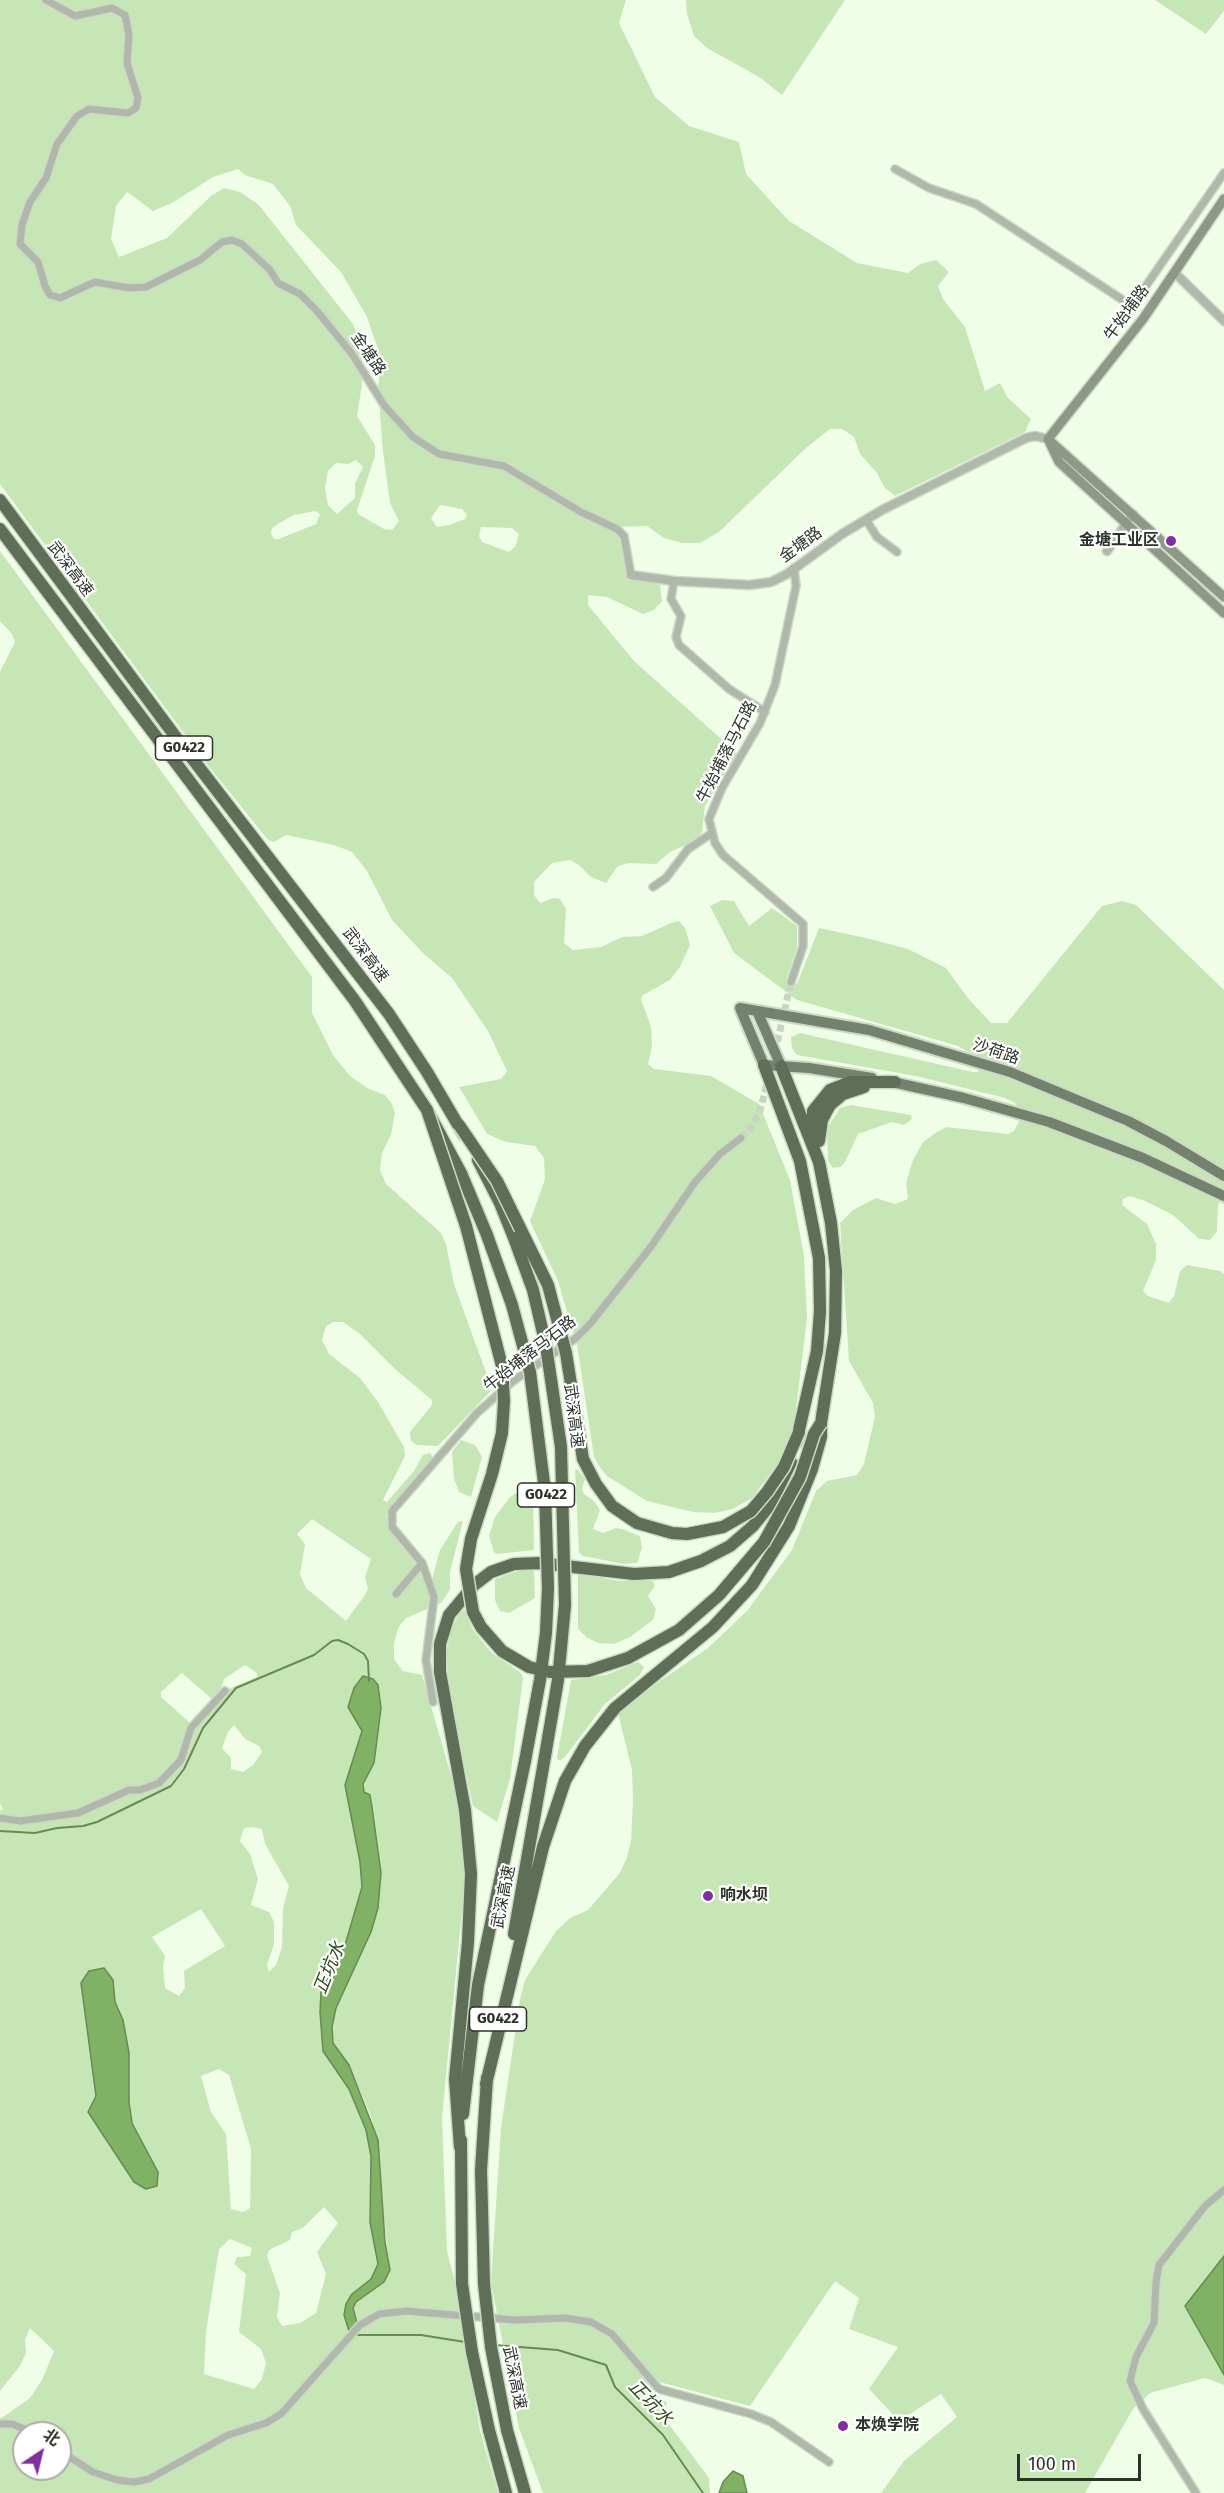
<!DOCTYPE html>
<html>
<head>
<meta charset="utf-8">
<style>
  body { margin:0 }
  #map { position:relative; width:1224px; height:2493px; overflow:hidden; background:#f0fee8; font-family:"Fira Sans","Noto Sans SC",sans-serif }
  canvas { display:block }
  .north { position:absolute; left:12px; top:2421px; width:60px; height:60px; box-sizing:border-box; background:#fff; border:2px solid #abada9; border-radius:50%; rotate:35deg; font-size:16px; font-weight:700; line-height:24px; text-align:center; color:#2c3329 }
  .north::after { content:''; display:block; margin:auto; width:21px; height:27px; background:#802f9f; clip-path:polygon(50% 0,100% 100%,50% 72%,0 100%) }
  .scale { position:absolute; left:1017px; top:2454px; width:124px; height:27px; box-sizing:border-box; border:3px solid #2c3329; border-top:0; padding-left:8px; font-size:18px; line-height:21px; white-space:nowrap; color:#2c3329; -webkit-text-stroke:4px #fff; paint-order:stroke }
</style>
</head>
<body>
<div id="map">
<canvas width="1224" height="2493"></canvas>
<div class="north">北</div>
<div class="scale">100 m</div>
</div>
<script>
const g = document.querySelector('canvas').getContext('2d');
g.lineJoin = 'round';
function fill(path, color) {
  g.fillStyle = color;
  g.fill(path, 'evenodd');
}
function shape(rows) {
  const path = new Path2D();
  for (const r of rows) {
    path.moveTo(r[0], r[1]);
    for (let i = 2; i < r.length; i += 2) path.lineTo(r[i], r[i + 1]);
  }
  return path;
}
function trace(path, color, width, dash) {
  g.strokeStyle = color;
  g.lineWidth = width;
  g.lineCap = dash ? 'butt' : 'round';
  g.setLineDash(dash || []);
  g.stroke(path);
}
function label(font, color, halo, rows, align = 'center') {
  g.font = font + ' "Fira Sans","Noto Sans SC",sans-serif';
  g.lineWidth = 4.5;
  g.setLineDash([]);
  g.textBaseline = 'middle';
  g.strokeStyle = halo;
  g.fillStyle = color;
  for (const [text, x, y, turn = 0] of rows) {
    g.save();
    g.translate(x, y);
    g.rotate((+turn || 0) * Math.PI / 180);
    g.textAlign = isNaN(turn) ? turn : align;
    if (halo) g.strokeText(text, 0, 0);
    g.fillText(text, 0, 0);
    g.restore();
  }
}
fill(shape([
  [0,0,626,0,619,23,655,97,689,126,739,142,746,174,789,221,857,263,908,273,920,264,936,260,949,272,938,286,943,299,965,327,985,391,1000,383,1008,398,1031,419,1025,432,895,496,885,488,877,473,860,454,854,437,842,429,830,429,807,447,719,532,700,543,682,543,664,538,647,526,619,527,626,573,633,579,660,585,662,601,654,610,643,614,607,597,588,595,588,605,634,661,737,753,705,806,702,832,697,840,670,852,656,864,629,863,618,866,606,883,591,877,579,865,570,860,552,863,534,882,534,895,540,903,554,898,560,899,566,909,564,943,573,950,601,947,622,937,642,936,674,922,679,921,685,928,690,945,680,967,670,980,643,995,641,999,651,1027,652,1046,648,1064,654,1069,711,1076,759,1104,790,1180,804,1256,807,1318,793,1434,782,1458,752,1498,733,1509,714,1513,693,1512,647,1501,607,1476,599,1466,594,1457,577,1345,558,1281,530,1221,545,1179,544,1158,535,1146,506,1142,487,1134,459,1087,501,1079,507,1071,488,1031,452,978,424,954,392,920,367,871,352,852,334,845,286,835,274,842,268,840,203,759,0,484],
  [238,169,245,175,273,184,290,206,296,225,341,272,367,317,381,358,378,388,383,452,390,503,399,521,392,530,384,529,358,514,357,510,375,456,375,445,357,416,362,384,362,346,353,324,258,204,240,192,224,188,211,196,167,238,119,257,111,239,116,206,127,192,153,211,172,203,213,177],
  [356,460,363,467,355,483,355,498,337,514,328,505,325,489,328,471,336,463,348,464],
  [440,505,462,509,467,515,465,519,449,525,437,527,431,518],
  [315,511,320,514,316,524,279,539,274,539,271,534,272,528,281,522,294,515],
  [481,527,512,528,519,534,515,547,509,552,482,542,479,536],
  [686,0,845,0,782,95,759,77,707,48,694,36,687,14],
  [1155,0,1224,0,1224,11,1206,34],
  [0,551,312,977,312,1013,333,1055,350,1076,369,1089,385,1095,392,1104,395,1113,391,1135,382,1153,380,1170,386,1184,441,1233,446,1244,454,1284,488,1378,490,1392,438,1446,417,1445,411,1441,410,1432,432,1405,432,1400,396,1370,360,1334,343,1322,334,1322,326,1326,322,1340,329,1354,360,1378,378,1402,404,1447,405,1456,383,1500,387,1502,414,1471,423,1455,430,1453,433,1457,419,1487,386,1516,390,1529,403,1543,426,1580,432,1580,440,1550,458,1522,463,1521,450,1572,450,1589,446,1596,441,1603,406,1618,398,1628,394,1644,394,1659,403,1671,422,1675,453,1782,463,1835,466,1868,442,2118,447,2251,456,2286,480,2431,498,2493,0,2493,0,2419,30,2398,42,2380,54,2351,30,2328,25,2340,26,2353,20,2366,0,2391,0,1811,3,1809,0,1803,0,672,15,642,12,634,0,621],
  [312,1519,371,1559,365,1577,368,1589,365,1595,346,1621,306,1588,300,1574,305,1544,297,1534],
  [245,1665,257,1673,257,1677,226,1690,221,1689,224,1679],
  [182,1673,212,1699,190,1723,161,1697,161,1692],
  [363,1677,373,1679,381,1707,374,1763,363,1784,364,1792,370,1796,372,1807,381,1873,378,1908,371,1932,336,2008,332,2027,333,2043,349,2065,372,2119,390,2270,384,2282,356,2302,353,2308,357,2323,347,2327,344,2315,346,2304,352,2294,371,2279,378,2264,370,2222,371,2156,366,2130,349,2089,323,2051,320,2012,321,1992,345,1945,362,1887,360,1862,345,1785,362,1731,348,1706],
  [234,1725,245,1739,259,1746,262,1752,253,1765,243,1772,231,1769,231,1758,222,1748,228,1732],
  [252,1827,262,1829,265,1844,289,1886,283,1908,282,1947,276,1965,269,1972,267,1965,274,1944,274,1922,269,1912,251,1905,258,1879,250,1854,240,1841,244,1828],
  [201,1909,225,1946,184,1971,185,1988,179,1996,165,1988,163,1967,165,1956,152,1937],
  [113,1980,115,2002,123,2020,129,2053,129,2102,132,2123,158,2172,106,2136,88,2112,96,2096,81,1983],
  [219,2069,229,2075,251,2149,250,2208,243,2212,231,2209,226,2134,211,2112,201,2076],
  [324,2207,338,2223,317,2252,326,2274,316,2313,300,2323,282,2326,277,2317,280,2293,267,2256,269,2250,290,2240,292,2232,303,2228],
  [230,2239,252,2248,250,2256,237,2257,234,2264,246,2274,239,2332,261,2349,266,2363,262,2379,254,2389,204,2374,206,2332,219,2249],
  [24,2433,60,2433,60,2469,24,2469],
  [722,900,734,901,749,926,772,908,797,926,797,947,786,980,797,984,819,928,866,938,908,949,946,968,968,998,991,1023,1007,1023,1102,906,1122,901,1136,905,1224,990,1224,1204,1220,1202,1218,1206,1217,1231,1210,1240,1199,1239,1173,1215,1145,1201,1130,1196,1123,1199,1122,1205,1147,1224,1156,1244,1156,1260,1143,1291,1148,1296,1169,1303,1174,1296,1180,1271,1187,1265,1220,1271,1224,1274,1224,2256,1185,2306,1224,2375,1224,2385,1205,2378,1150,2393,1133,2409,1085,2493,881,2493,904,2461,957,2417,941,2394,899,2421,869,2389,898,2347,849,2329,859,2298,835,2281,750,2406,659,2382,653,2391,667,2403,662,2415,709,2478,710,2493,543,2493,519,2428,491,2283,501,2128,520,1999,525,1980,556,1931,570,1918,588,1910,619,1874,626,1860,631,1842,633,1801,632,1770,618,1713,621,1708,708,1648,747,1611,792,1550,816,1491,827,1481,857,1475,864,1464,875,1416,873,1403,849,1361,840,1223,853,1210,876,1198,895,1204,908,1199,906,1183,913,1160,923,1142,934,1134,946,1127,1008,1134,1014,1131,1020,1119,1020,1111,1015,1103,1005,1098,916,1076,797,1055,792,1048,791,1037,800,1033,973,1072,978,1072,983,1060,958,1046,797,1000,734,953,710,906],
  [851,1105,911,1115,912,1119,904,1125,892,1122,858,1134,845,1162,841,1167,833,1168,828,1161,827,1129,840,1108],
  [461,1440,475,1445,482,1457,471,1497,459,1492,454,1479,452,1452],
  [575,1469,578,1470,585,1479,582,1489,584,1494,594,1501,600,1510,593,1529,603,1533,616,1528,622,1529,640,1536,642,1548,637,1563,624,1564,583,1556,579,1553],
  [528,1486,533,1490,534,1550,497,1554,494,1552,489,1536,495,1517,510,1497],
  [523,1569,534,1569,535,1598,509,1613,500,1611,495,1600,495,1579],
  [578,1574,619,1581,653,1581,655,1586,648,1596,656,1609,653,1620,630,1637,614,1644,598,1643,586,1637,578,1629],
  [461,1610,465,1610,473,1630,492,1653,521,1673,523,1678,510,1779,497,1822,473,1806,454,1719,448,1680,447,1651,451,1630],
  [638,1662,644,1667,640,1675,605,1704,565,1757,560,1761,557,1758,571,1680,606,1675]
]), '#c6e7b5');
const water = shape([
  [363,1676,373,1679,378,1685,381,1708,374,1763,363,1784,364,1792,370,1795,372,1807,381,1873,378,1908,371,1932,336,2008,332,2027,333,2043,349,2065,378,2140,385,2242,390,2270,384,2282,356,2302,353,2308,357,2323,349,2331,344,2315,346,2304,352,2294,371,2279,378,2264,370,2222,371,2156,366,2130,349,2089,323,2051,320,2012,321,1992,345,1945,362,1887,360,1862,345,1785,362,1731,348,1707,354,1688,363,1676],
  [104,1968,113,1980,115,2002,123,2020,129,2053,129,2102,132,2123,158,2172,157,2186,146,2189,134,2182,88,2112,96,2096,81,1983,89,1971,104,1968],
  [1224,2256,1224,2375,1185,2306,1224,2256],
  [733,2471,743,2476,747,2493,719,2493,723,2482,733,2471]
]);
fill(water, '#80b164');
trace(water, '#678b52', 1.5);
trace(shape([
  [0,1831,35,1833,57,1828,83,1826,97,1822,171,1786,184,1769,203,1728,236,1688,314,1655,332,1641,338,1640,348,1644,364,1654,368,1661,369,1681],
  [356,2331,358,2335,421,2335,465,2342],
  [494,2345,558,2350,606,2365,615,2387,663,2435,703,2493]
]), '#678b52', 2);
trace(shape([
  [775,1052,791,982],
  [741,1138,750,1129,759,1114,768,1081]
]), '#c9d5c2', 7, [7, 3.5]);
const minor = shape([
  [46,0,75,16,112,8,125,15,129,35,127,63,138,98,136,108,128,113,89,109,77,116,57,144,46,178,30,202,22,225,20,244,38,262,45,286,50,295,60,298,95,282,129,288,146,287,200,260,222,242,232,240,242,244,270,270,278,283,300,294,317,311,352,354,384,405,413,437,439,454,504,466,581,512,617,529,624,536,631,575],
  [895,169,929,188,976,204,1132,306,1224,173],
  [866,520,877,537,897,552],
  [674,581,671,599,681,616,676,637,679,645,729,689,765,712],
  [653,887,666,878,688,849,712,833],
  [791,982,803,946,803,924,723,855,715,843,709,819,722,788,760,723,775,685,796,586,794,568],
  [396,1594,422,1563],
  [433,1702,426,1660,434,1597,422,1563,392,1527,392,1511,477,1413,513,1381,576,1338,590,1324,650,1248,695,1182,720,1154,741,1138],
  [0,1818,20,1821,78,1813,129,1790,140,1790,159,1783,181,1760,191,1728,225,1691],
  [0,2424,12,2424,34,2433],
  [60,2451,93,2472,117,2480,134,2482,149,2479,228,2435,266,2423,281,2414,360,2325,379,2314,406,2311,515,2320,566,2318,591,2322,612,2334,659,2389,751,2414,771,2422,829,2462],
  [1196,2493,1143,2409,1130,2381,1136,2357,1154,2323,1156,2282,1159,2265,1205,2206,1224,2190]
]);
const tertiary = shape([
  [1174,272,1224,321],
  [1107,551,1133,514],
  [631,575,674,581,749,585,771,582,787,574,842,534,882,510,1026,438,1035,436,1048,439]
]);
const secondary = shape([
  [1048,439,1143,319,1224,199],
  [1048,439,1059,462,1224,613],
  [1050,441,1224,597]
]);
const primary = shape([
  [740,1008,764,1065,809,1068,872,1078],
  [740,1008,869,1030,1010,1072,1128,1121,1166,1141,1224,1176],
  [757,1011,781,1066],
  [888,1081,964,1098,1049,1122,1143,1158,1224,1196]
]);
const motorway = shape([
  [0,500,178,740,389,1014,427,1072,464,1135],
  [0,529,355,1001,427,1110,461,1173,487,1235],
  [764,1065,800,1161,819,1258,820,1311,817,1351,796,1443],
  [813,1135,813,1111,830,1090,850,1082,895,1082],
  [819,1141,822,1120,830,1105,843,1094,864,1087],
  [478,1160,500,1203,514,1238],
  [514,1934,545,1756],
  [486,2084,543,1847,565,1781,585,1746,615,1708,713,1627,752,1585,789,1526,812,1469,821,1437,821,1423,835,1333,836,1271,831,1223,819,1162,781,1066],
  [463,2114,478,1985,525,1761],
  [461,2140,462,2284],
  [460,2147,455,2079,468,1942,471,1874,465,1810,440,1672,440,1644,449,1615,474,1585,491,1572,514,1564,539,1563,634,1574,669,1572,701,1561,730,1546,753,1526,770,1505,791,1462],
  [484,2284,481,2170,487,2078],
  [489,2430,506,2493],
  [507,2430,525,2493]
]);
trace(minor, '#cdd9c6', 10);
trace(tertiary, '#cdd9c6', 11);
trace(secondary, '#cdd9c6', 12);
trace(primary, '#cdd9c6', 14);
trace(motorway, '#cdd9c6', 15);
trace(minor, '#b0b8ac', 7);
trace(tertiary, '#b0b8ac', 8);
trace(secondary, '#8d9887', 9);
trace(primary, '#74826d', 10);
trace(motorway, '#5f6e57', 12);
const motorwayBridge = shape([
  [427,1110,466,1226,502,1366,504,1401,502,1433,492,1474,471,1539,466,1569,473,1612,481,1627,502,1651,529,1667,550,1672,588,1671,628,1658,679,1630,719,1595,764,1542,800,1477,814,1434,821,1423],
  [459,1125,497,1181,548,1285,566,1353,583,1459,596,1484,612,1506,637,1523,672,1533,687,1534,723,1527,751,1511,767,1492,784,1467,799,1432],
  [487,1235,512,1305,530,1372,545,1491,548,1588,546,1633,540,1680,525,1761],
  [514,1238,533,1290,546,1346,561,1447,565,1605,558,1680,545,1756],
  [462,2284,472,2352,489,2430],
  [484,2284,491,2347,507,2430]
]);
trace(motorwayBridge, '#cdd9c6', 15, []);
trace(motorwayBridge, '#5f6e57', 12);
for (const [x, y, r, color] of [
  [1171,541,6,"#802f9f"],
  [708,1896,6,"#802f9f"],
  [843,2426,6,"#802f9f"]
]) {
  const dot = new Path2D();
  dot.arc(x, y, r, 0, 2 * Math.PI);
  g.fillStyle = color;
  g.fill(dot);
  trace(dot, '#fff', 2);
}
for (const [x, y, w] of [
  [184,748,57],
  [546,1495,57],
  [498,2019,57]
]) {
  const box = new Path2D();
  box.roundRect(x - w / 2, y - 12, w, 24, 4.5);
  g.fillStyle = '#fff';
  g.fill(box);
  trace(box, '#2c3329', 1.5);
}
label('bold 15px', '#2c3329', null, [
  ["G0422",184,748],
  ["G0422",546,1495],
  ["G0422",498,2019]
]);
label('16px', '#2c3329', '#fff', [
  ["牛始埔路",1127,313,-54],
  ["金塘路",368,354,56],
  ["金塘路",801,545,-36],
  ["武深高速",70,569,53],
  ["牛始埔落马石路",727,752,-63],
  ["武深高速",365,955,53],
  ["沙荷路",996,1052,19],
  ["牛始埔落马石路",530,1354,-38],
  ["武深高速",573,1416,83],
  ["武深高速",504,1897,-79],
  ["武深高速",514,2378,79]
]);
label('bold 16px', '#2c3329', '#fff', [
  ["金塘工业区",1159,541,"right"],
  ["响水坝",720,1896],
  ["本焕学院",855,2426]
], 'left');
label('italic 18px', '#2a4a14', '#fff', [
  ["正坑水",330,1968,-68],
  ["正坑水",650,2403,46]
]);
</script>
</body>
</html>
